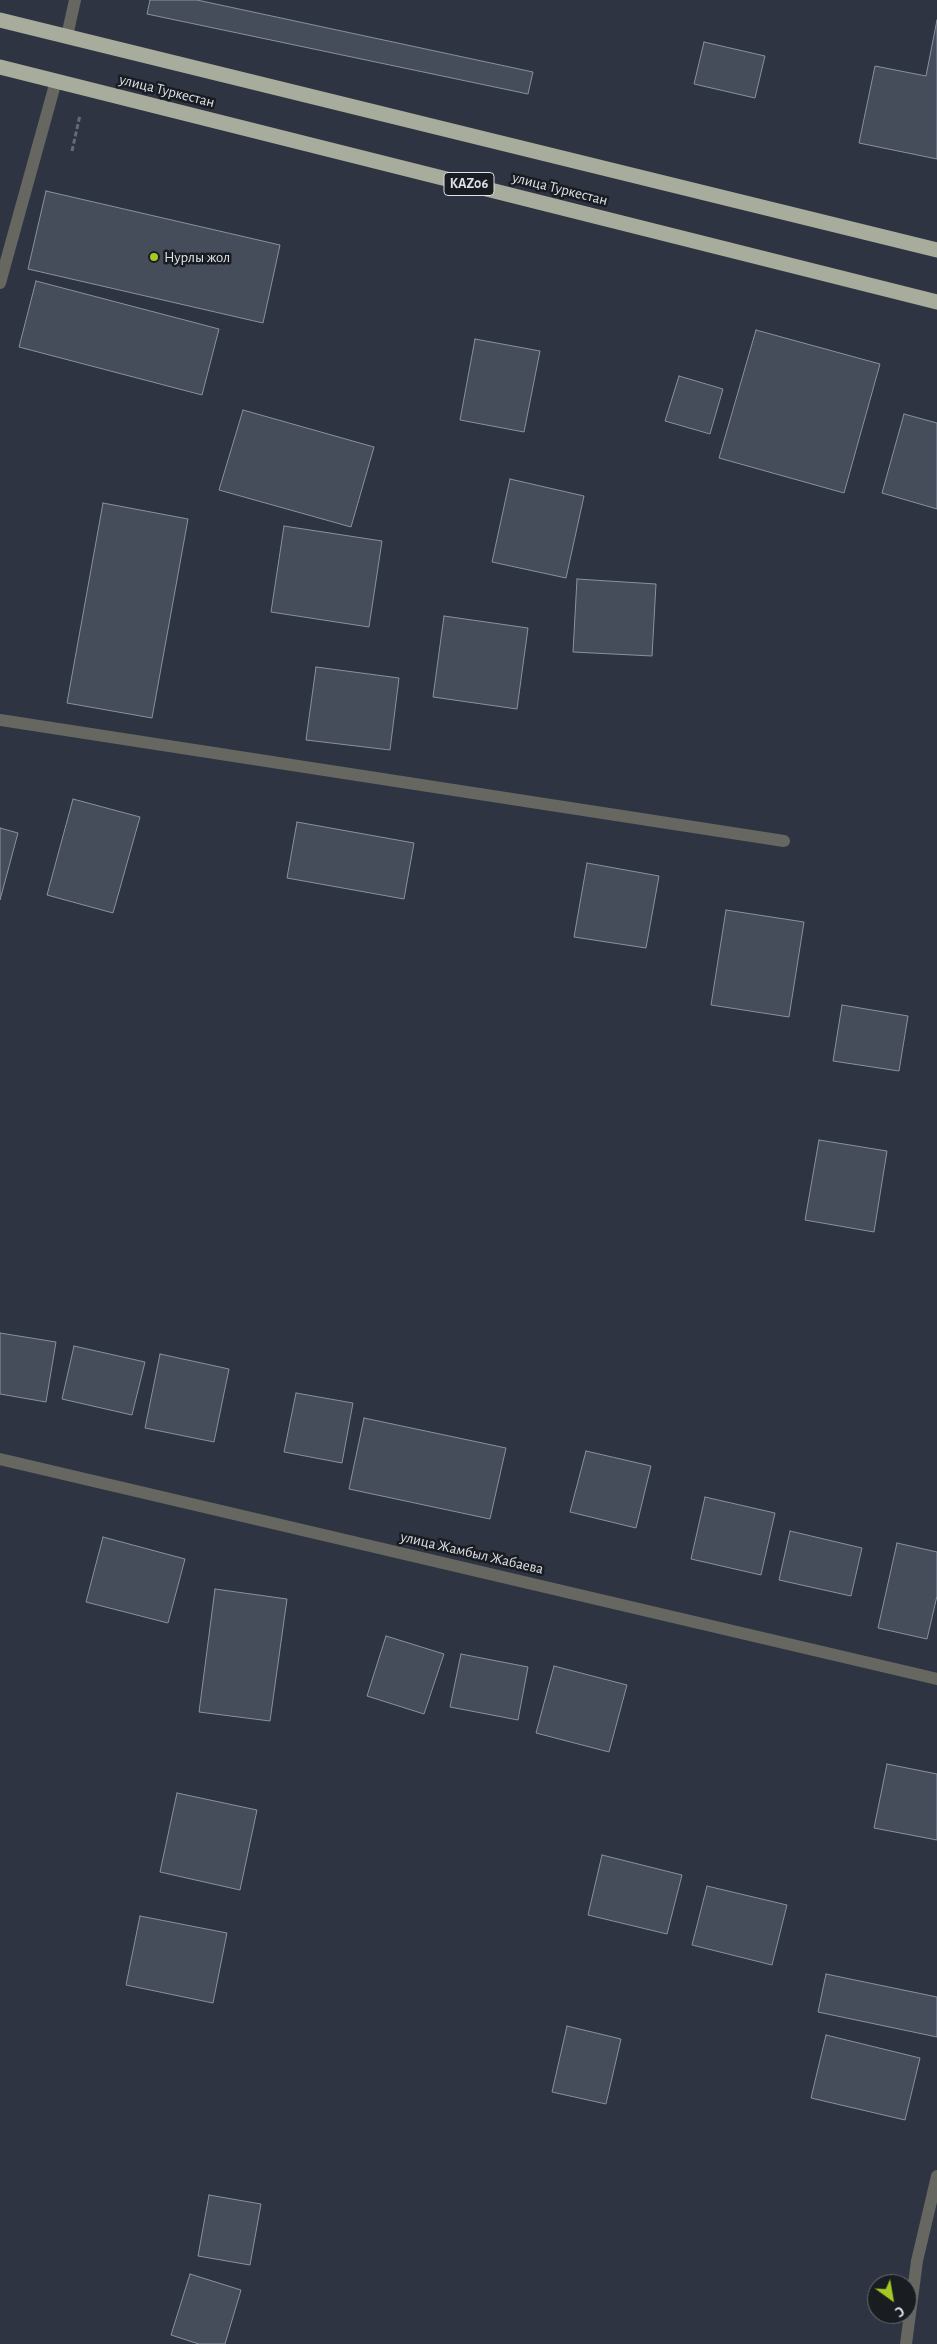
<!DOCTYPE html>
<html>
<head>
<meta charset="utf-8">
<style>
  body { margin:0 }
  #map { position:relative; width:937px; height:2344px; overflow:hidden; background:#2e3441; font-family:"Alegreya Sans",sans-serif }
  canvas { display:block }
  .north { position:absolute; left:867px; top:2274px; width:50px; height:50px; box-sizing:border-box; background:#191c21; border:1px solid #676b71; border-radius:50%; rotate:148deg; font-size:14px; font-weight:700; line-height:20px; text-align:center; color:#dde1ea }
  .north::after { content:''; display:block; margin:auto; width:18px; height:22px; background:#a5c823; clip-path:polygon(50% 0,100% 100%,50% 72%,0 100%) }
</style>
</head>
<body>
<div id="map">
<canvas width="937" height="2344"></canvas>
<div class="north">С</div>
</div>
<script>
const g = document.querySelector('canvas').getContext('2d');
g.lineJoin = 'round';
function fill(path, color) {
  g.fillStyle = color;
  g.fill(path, 'evenodd');
}
function shape(rows) {
  const path = new Path2D();
  for (const r of rows) {
    path.moveTo(r[0], r[1]);
    for (let i = 2; i < r.length; i += 2) path.lineTo(r[i], r[i + 1]);
  }
  return path;
}
function trace(path, color, width, dash) {
  g.strokeStyle = color;
  g.lineWidth = width;
  g.lineCap = dash ? 'butt' : 'round';
  g.setLineDash(dash || []);
  g.stroke(path);
}
function label(font, color, halo, rows, align = 'center') {
  g.font = font + ' "Alegreya Sans",sans-serif';
  g.lineWidth = 5;
  g.setLineDash([]);
  g.textBaseline = 'middle';
  g.strokeStyle = halo;
  g.fillStyle = color;
  for (const [text, x, y, turn = 0] of rows) {
    g.save();
    g.translate(x, y);
    g.rotate((+turn || 0) * Math.PI / 180);
    g.textAlign = isNaN(turn) ? turn : align;
    if (halo) g.strokeText(text, 0, 0);
    g.fillText(text, 0, 0);
    g.restore();
  }
}
const building = shape([
  [150,0,197,0,533,72,528,94,147,14,150,0],
  [937,20,937,159,859,143,875,66,926,76,937,20],
  [704,42,765,56,755,98,694,84,704,42],
  [46,191,280,245,263,323,28,269,46,191],
  [36,281,219,329,202,395,19,347,36,281],
  [756,330,880,364,844,493,719,458,756,330],
  [475,339,540,351,524,432,460,420,475,339],
  [679,376,723,389,710,434,665,421,679,376],
  [243,410,374,447,351,527,219,490,243,410],
  [904,414,937,423,937,509,882,493,904,414],
  [510,479,584,496,566,578,492,562,510,479],
  [103,503,188,519,152,718,67,703,103,503],
  [284,526,382,541,369,627,271,612,284,526],
  [577,579,656,584,652,656,573,652,577,579],
  [444,616,528,628,517,709,433,697,444,616],
  [316,667,399,678,390,750,306,740,316,667],
  [73,799,140,817,113,913,47,895,73,799],
  [297,822,414,843,404,899,287,878,297,822],
  [0,828,18,833,0,900,0,828],
  [587,863,659,876,646,948,574,937,587,863],
  [726,910,804,922,789,1017,711,1005,726,910],
  [842,1005,908,1016,899,1071,833,1061,842,1005],
  [819,1140,887,1151,874,1232,805,1220,819,1140],
  [0,1333,56,1342,46,1402,0,1394,0,1333],
  [74,1346,145,1362,132,1415,62,1399,74,1346],
  [160,1354,229,1369,214,1442,145,1428,160,1354],
  [296,1393,353,1403,342,1463,284,1452,296,1393],
  [364,1418,506,1448,490,1519,349,1489,364,1418],
  [586,1451,651,1466,636,1528,570,1512,586,1451],
  [705,1497,775,1513,761,1575,691,1559,705,1497],
  [790,1531,862,1548,851,1596,779,1580,790,1531],
  [103,1537,185,1559,168,1623,86,1602,103,1537],
  [897,1543,937,1552,937,1596,927,1639,878,1628,897,1543],
  [215,1589,287,1599,270,1721,199,1712,215,1589],
  [386,1636,444,1654,424,1714,367,1696,386,1636],
  [461,1654,528,1667,518,1720,450,1707,461,1654],
  [554,1666,627,1685,609,1752,536,1733,554,1666],
  [887,1764,937,1774,937,1840,874,1828,887,1764],
  [177,1793,257,1810,240,1890,160,1872,177,1793],
  [602,1855,682,1875,667,1934,588,1915,602,1855],
  [707,1886,787,1905,772,1965,692,1945,707,1886],
  [140,1916,227,1933,213,2003,126,1985,140,1916],
  [826,1974,937,1997,937,2037,818,2012,826,1974],
  [567,2026,621,2039,606,2104,552,2092,567,2026],
  [826,2035,920,2058,905,2120,811,2098,826,2035],
  [209,2195,261,2204,250,2265,198,2256,209,2195],
  [190,2274,241,2290,225,2344,199,2344,171,2335,190,2274]
]);
fill(building, '#464d5a');
trace(building, '#8991a0', 1);
trace(shape([
  [72,151,80,115]
]), '#656a76', 3, [5, 2.5]);
trace(shape([
  [67,36,75,0],
  [0,283,56,81],
  [0,720,784,841],
  [0,1459,937,1679],
  [906,2344,917,2261,937,2176]
]), '#656760', 12);
trace(shape([
  [0,20,937,250],
  [0,67,937,302]
]), '#a7ac9c', 15);
for (const [x, y, r, color] of [
  [154,257,5,"#a5c823"]
]) {
  const dot = new Path2D();
  dot.arc(x, y, r, 0, 2 * Math.PI);
  g.fillStyle = color;
  g.fill(dot);
  trace(dot, '#191c21', 2);
}
for (const [x, y, w] of [
  [469,184,50]
]) {
  const box = new Path2D();
  box.roundRect(x - w / 2, y - 11.5, w, 23, 4);
  g.fillStyle = '#191c21';
  g.fill(box);
  trace(box, '#dde1ea', 1);
}
label('bold 14px', '#dde1ea', null, [
  ["KАZ06",469,184]
]);
label('15px', '#dde1ea', '#191c21', [
  ["улица Туркестан",167,91,14],
  ["улица Туркестан",560,189,14],
  ["улица Жамбыл Жабаева",472,1553,13]
]);
label('15px', '#dde1ea', '#191c21', [
  ["Нурлы жол",164,257]
], 'left');
</script>
</body>
</html>
